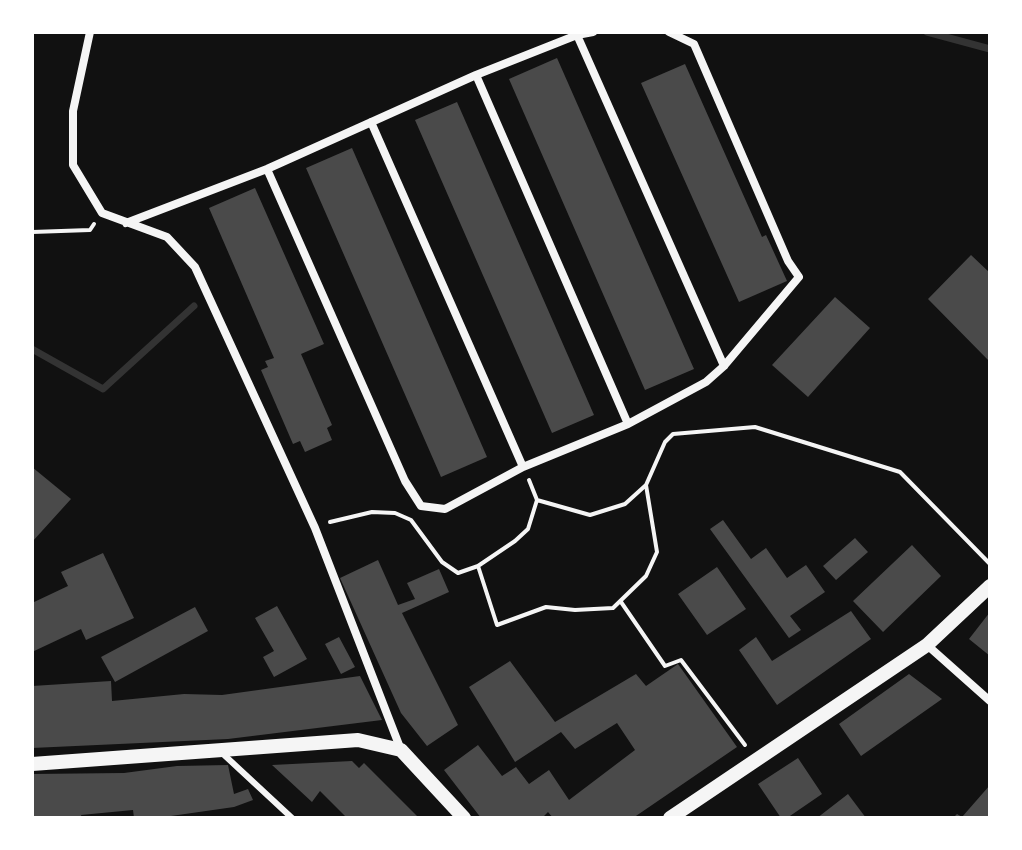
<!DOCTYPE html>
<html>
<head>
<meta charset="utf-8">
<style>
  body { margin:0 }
  #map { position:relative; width:1022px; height:850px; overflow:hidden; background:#111; font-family:"Source Sans 3",sans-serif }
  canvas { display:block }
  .frame { position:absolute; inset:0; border:34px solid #fff; pointer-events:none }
</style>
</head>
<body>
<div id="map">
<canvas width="1022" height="850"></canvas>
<div class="frame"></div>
</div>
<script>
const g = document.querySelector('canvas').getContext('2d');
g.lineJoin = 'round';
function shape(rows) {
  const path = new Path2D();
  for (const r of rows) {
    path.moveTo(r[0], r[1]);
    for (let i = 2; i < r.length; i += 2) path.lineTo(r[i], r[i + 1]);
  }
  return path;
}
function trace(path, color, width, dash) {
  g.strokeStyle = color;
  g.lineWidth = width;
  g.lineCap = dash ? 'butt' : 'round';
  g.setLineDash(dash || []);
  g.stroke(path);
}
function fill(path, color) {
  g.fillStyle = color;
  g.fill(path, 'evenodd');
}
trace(shape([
  [927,32,990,49],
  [32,349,103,389,194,306]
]), '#333', 7);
fill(shape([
  [557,58,694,369,645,390,509,79],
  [685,64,762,237,766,235,787,281,739,302,641,83],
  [457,102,594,415,552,433,415,120],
  [352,148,487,457,441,477,306,168],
  [255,188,324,344,301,354,332,425,327,428,332,440,305,452,300,441,293,444,261,370,268,367,265,361,274,358,209,208],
  [971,255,990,273,990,362,928,299],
  [835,297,870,328,808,397,772,365],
  [32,467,71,499,32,542],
  [723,520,751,559,766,548,787,578,806,565,825,592,790,616,801,630,789,638,710,529],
  [855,538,868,552,836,580,823,566],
  [912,545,941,576,883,632,853,601],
  [103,553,134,618,86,640,81,629,32,652,32,603,68,586,61,572],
  [378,560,398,605,415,599,407,583,439,569,449,592,402,613,458,725,427,746,401,713,340,578],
  [717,567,746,609,707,635,678,594],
  [277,606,307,659,274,677,263,657,274,651,255,618],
  [195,607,208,631,115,682,101,657],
  [851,611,871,639,777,705,739,650,756,637,772,661],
  [990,612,990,656,969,639],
  [339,637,355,667,341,674,325,644],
  [510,661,555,722,636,674,646,686,678,664,737,747,633,818,553,818,548,812,542,818,481,818,444,770,478,745,502,776,516,767,529,784,549,770,569,800,635,750,617,723,575,749,561,732,515,762,469,687],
  [909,674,942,699,861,756,839,724],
  [360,676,382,720,228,739,32,748,32,686,111,681,112,701,184,694,222,695],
  [798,758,822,794,787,818,781,818,758,784],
  [352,761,359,768,364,763,419,818,347,818,320,791,312,802,272,765],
  [228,765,234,794,248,789,253,800,234,807,157,818,134,818,133,810,81,815,82,818,32,816,32,774,124,773,177,766],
  [990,785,990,818,953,818,957,814,962,817],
  [848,794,866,818,817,818]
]), '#4a4a4a');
trace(shape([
  [32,232,90,230,94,224],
  [529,480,537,500],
  [330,522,372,512,395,513,411,520,442,562,458,573,478,566,515,541,528,529,537,500,590,515,625,504,646,485],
  [478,566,497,625,546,607,575,610,613,608,646,576,657,552,646,485,665,442,673,434,755,427,900,472,990,564],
  [621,602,665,666,681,660,745,745]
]), '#f5f5f5', 4);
trace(shape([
  [222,753,292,818]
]), '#f5f5f5', 6);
trace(shape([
  [90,32,73,111,73,165,102,213,167,237,195,267,315,528,401,750],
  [577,35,724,366],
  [476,75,628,424],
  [371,122,523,467],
  [267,169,405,481,421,506,445,509,523,467,628,424,706,382,724,366,799,277,788,261,694,44,669,32],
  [126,223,267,169,476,75,577,35,593,32],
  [927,645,990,701]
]), '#f5f5f5', 8);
trace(shape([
  [32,764,358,740,401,750,464,818],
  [670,818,927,645,990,586]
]), '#f5f5f5', 14);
</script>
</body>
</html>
